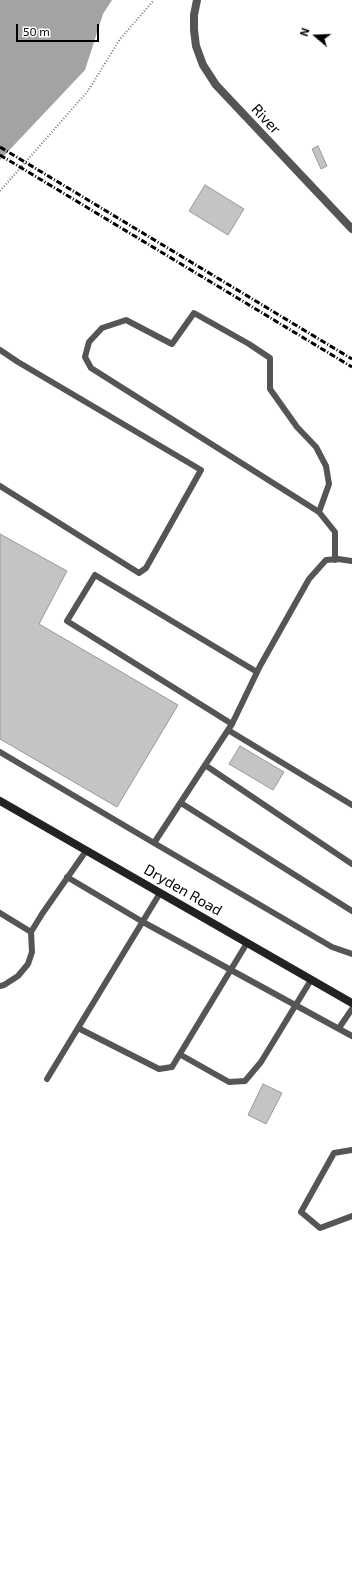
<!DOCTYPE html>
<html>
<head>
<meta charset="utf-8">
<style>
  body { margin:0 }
  #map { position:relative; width:352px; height:1581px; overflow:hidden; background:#fff; font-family:"Exo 2",sans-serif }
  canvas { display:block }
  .north { position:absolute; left:296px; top:16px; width:40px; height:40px; -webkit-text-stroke:3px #fff; paint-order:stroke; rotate:289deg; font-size:11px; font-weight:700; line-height:16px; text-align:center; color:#000 }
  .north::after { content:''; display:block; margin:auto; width:14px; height:18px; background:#000; clip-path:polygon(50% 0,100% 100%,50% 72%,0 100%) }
  .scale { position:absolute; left:16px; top:24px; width:83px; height:18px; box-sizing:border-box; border:2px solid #000; border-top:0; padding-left:5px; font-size:12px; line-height:14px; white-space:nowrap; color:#000; -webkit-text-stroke:3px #fff; paint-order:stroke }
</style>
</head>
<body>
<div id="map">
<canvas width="352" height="1581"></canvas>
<div class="north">N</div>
<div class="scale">50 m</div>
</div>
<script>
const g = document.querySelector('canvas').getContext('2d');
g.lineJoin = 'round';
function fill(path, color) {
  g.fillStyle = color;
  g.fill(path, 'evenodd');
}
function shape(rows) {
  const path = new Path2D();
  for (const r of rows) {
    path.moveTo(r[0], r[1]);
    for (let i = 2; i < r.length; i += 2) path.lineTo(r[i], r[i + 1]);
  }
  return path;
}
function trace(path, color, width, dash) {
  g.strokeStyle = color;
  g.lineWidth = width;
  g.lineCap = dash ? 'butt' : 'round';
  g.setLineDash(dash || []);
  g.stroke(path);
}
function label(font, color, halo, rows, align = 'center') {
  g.font = font + ' "Exo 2",sans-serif';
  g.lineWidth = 3.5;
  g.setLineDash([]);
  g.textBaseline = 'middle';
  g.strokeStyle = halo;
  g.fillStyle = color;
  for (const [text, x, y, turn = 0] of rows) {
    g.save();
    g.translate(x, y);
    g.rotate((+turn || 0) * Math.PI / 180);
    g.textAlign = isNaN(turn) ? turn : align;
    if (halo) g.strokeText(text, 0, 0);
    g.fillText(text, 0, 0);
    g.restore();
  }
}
fill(shape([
  [0,0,112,0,103,14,85,70,0,160]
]), '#a3a3a3');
const building = shape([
  [318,146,327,166,321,169,312,149,318,146],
  [205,185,244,209,228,235,189,211,205,185],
  [0,534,67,571,39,624,178,705,117,807,0,739,0,534],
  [240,746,284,772,273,790,229,764,240,746],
  [263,1084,282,1093,266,1124,248,1115,263,1084]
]);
fill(building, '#c4c4c4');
trace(building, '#999', 1);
trace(shape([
  [0,191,88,91,120,39,154,0]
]), '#777', 2, [1, 2]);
trace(shape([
  [0,350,18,362,201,470,146,568,139,573,0,486],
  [319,512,329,484,326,466,316,447,297,427,270,389,270,358,249,344,194,313,172,344,126,320,102,328,89,342,85,357,91,368,319,512,335,532,335,560],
  [352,561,338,559,326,560,309,579,260,666,232,724,154,843,332,947,352,954],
  [232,724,67,621,95,575,257,672],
  [228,730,352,805],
  [0,752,154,843],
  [205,765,352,864],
  [181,803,352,911],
  [67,877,143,922,352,1036],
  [0,913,31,932,42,914,86,851],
  [0,986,4,985,18,976,28,964,32,952,31,932],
  [78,1028,159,1069,172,1067,247,943],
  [339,1028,352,1009],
  [181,1055,229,1082,245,1081,261,1062,311,980],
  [47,1079,160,893],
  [352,1150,334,1153,301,1212,320,1228,352,1216]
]), '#555', 6);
trace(shape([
  [197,0,194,15,194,30,196,46,203,65,216,85,352,229]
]), '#555', 8);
trace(shape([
  [0,801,352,1003]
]), '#222', 8);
trace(shape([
  [0,147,352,359],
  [0,155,352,367]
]), '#000', 3, [6, 2, 1, 2]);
label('15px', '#000', '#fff', [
  ["River",266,119,47],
  ["Dryden Road",183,890,30]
]);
</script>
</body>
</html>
